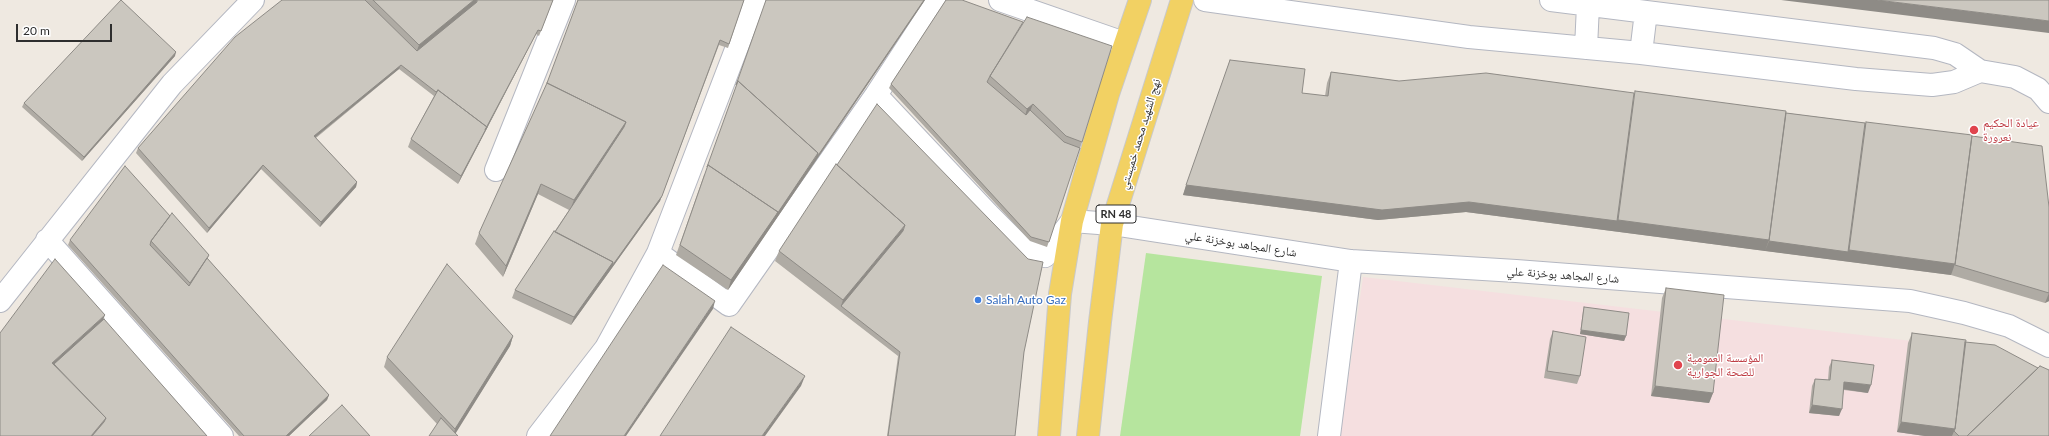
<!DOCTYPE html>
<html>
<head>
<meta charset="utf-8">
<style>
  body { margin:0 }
  #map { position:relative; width:2049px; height:436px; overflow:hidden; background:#efe9e1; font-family:Lato,sans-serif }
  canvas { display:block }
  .scale { position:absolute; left:16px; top:24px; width:96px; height:18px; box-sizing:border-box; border:2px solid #2e2e2e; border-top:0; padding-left:5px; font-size:12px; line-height:14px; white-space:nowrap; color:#2e2e2e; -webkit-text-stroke:3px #fff; paint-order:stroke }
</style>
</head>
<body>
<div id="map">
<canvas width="2049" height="436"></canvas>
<div class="scale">20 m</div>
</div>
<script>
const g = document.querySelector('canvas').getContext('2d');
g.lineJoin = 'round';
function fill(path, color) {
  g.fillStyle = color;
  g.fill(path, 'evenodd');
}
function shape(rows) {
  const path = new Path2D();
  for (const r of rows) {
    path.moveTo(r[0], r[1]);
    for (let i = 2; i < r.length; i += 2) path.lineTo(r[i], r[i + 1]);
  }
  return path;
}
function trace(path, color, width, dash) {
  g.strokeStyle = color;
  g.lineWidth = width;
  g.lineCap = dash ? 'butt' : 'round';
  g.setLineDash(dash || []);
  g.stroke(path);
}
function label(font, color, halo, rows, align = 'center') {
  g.font = font + ' Lato,"Noto Naskh Arabic",sans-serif';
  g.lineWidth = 3;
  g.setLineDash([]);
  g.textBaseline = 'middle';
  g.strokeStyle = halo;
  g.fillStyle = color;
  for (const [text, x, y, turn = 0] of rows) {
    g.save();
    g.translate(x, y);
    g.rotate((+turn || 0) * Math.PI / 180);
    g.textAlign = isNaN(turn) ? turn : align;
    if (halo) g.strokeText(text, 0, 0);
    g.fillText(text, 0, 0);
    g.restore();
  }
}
fill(shape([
  [1363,277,1964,347,2049,436,1340,436]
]), '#f5dfe0');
fill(shape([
  [1146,253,1322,276,1300,436,1120,436]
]), '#b6e59e');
const minor = shape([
  [755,0,658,253,729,305,876,95,938,0],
  [1000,0,1124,43],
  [1205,0,1469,37,1641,53,1856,79,1932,85,1954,82,1980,71],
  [1551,0,1934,48,1955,54,1980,71,2015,77,2038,89,2049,102],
  [1586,48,1588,5],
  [1641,53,1646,12],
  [876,95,988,214,1022,248,1045,256,1072,221,1112,224,1351,261,1516,271,1910,301,1964,313,2009,326,2049,346],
  [496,170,564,0],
  [47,240,222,436],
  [0,301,172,84,253,0],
  [538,436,606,348,658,253],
  [1329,436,1351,261]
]);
const major = shape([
  [1049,436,1060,294,1072,221,1108,94,1140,0],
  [1088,436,1100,322,1112,224,1182,0]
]);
trace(minor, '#b4b7c1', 24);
trace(major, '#c9c9c9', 24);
trace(minor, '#fff', 22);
trace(major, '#f2d163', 22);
fill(shape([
  [282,0,553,0,539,36,536,34,458,184,408,147,411,139,434,96,399,69,316,138,357,182,356,187,320,227,261,169,207,233,136,153,138,148],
  [744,0,728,48,719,45,660,201,571,325,512,298,515,290,569,210,538,194,503,277,475,244,479,233],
  [925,0,728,290,676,255,704,175],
  [946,0,1082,142,1047,247,1030,241,889,88,891,84],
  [175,56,82,161,22,107,24,103],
  [1230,60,1302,93,1325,96,1327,83,1331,72,1399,81,1786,113,1972,136,2049,207,2049,301,2045,303,1951,275,1466,212,1378,220,1183,195],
  [170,216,209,255,207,258,329,395,327,400,289,436,239,436,68,245,70,240],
  [779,251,1024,352,1015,436,887,436,898,356,775,261],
  [1666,288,1713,393,1709,403,1651,396,1662,298],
  [1584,307,1626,336,1624,341,1580,334,1583,311],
  [1553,331,1580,376,1577,384,1544,378,1550,339],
  [1912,333,1965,342,2038,368,2049,436,1925,436,1897,432,1908,343],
  [513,336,510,346,455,433,437,424,384,367,387,357],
  [1832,360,1868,393,1844,390,1839,416,1809,413,1812,386,1815,379,1828,380,1829,367]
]), '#afaba4');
fill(shape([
  [474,0,477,0,475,6,415,56,419,45],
  [924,0,925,0,728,290,731,280],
  [1781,0,1877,0,2049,21,2049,33],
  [538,30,536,34,458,184,461,176],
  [720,40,660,201,571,325,574,317],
  [176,52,175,56,82,161,84,157],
  [401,65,399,69,312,140,314,136],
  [1033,104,1029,114,1024,119,1027,109],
  [626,122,622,132,570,210,574,200],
  [263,165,261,169,207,233,209,228],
  [357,182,356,187,320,227,321,222],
  [541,184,538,194,503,277,506,266],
  [1186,185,1469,202,1618,220,1769,240,1765,251,1466,212,1378,220,1183,195],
  [905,225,901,236,841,306,843,300],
  [1769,241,1849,250,1955,264,1951,275,1765,251],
  [209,255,206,263,188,290,190,283],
  [2049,293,2049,301,2045,303],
  [715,301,713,309,626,436,624,436],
  [105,315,102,323,53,368,52,363],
  [1581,330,1626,336,1624,341,1580,334],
  [513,336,510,346,454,436,453,436,455,429],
  [805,376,801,386,765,436,762,436],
  [1844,382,1871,385,1868,393,1842,389],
  [1655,386,1713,393,1709,403,1651,396],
  [329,395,327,400,289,436,286,436],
  [1812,405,1842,409,1839,416,1809,413],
  [106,418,103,426,94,436,91,436],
  [1901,422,1955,429,1952,436,1925,436,1897,432]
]), '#8e8b86');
const building = shape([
  [121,0,176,52,84,157,24,103,121,0],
  [282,0,365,0,417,51,477,2,477,0,553,0,541,31,538,30,485,130,487,127,438,90,436,92,401,65,314,136,357,182,321,222,263,165,209,228,138,148,235,37,282,0],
  [373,0,474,0,419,45,373,0],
  [578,0,744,0,729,44,720,40,662,196,612,266,613,262,555,232,624,127,626,122,547,83,578,0],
  [766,0,924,0,817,157,818,153,738,81,736,85,766,0],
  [946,0,962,0,1023,22,990,76,987,82,1026,115,1030,110,1064,142,1080,148,1049,242,1031,237,891,84,946,0],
  [1877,0,2049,0,2049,21,1877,0],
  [1027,17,1112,46,1082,142,1066,136,1033,104,1027,109,990,76,1027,17],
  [1230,60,1305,69,1302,93,1328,96,1331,72,1399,81,1486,73,1634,93,1617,221,1469,202,1382,210,1186,185,1230,60],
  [738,81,818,153,777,214,778,212,708,165,707,167,738,81],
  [547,83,626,122,574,200,541,184,506,266,479,233,547,83],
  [438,90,487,127,461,176,411,139,438,90],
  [1635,91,1786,111,1769,240,1618,220,1635,91],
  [877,104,1028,259,1043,262,1024,352,1015,436,888,436,900,352,841,306,903,231,905,225,837,165,877,104],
  [1786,113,1865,123,1848,252,1769,241,1786,113],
  [1866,122,1972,135,1955,264,1849,250,1866,122],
  [1972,136,2042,146,2049,207,2049,293,1955,265,1972,136],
  [836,164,905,225,843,300,779,251,836,164],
  [708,165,778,212,731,280,680,245,708,165],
  [125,166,170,216,151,241,150,245,189,286,207,258,329,395,286,436,244,436,70,240,125,166],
  [172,213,209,255,190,283,151,241,172,213],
  [554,231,613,262,574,317,515,290,554,231],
  [55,259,105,315,52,363,106,418,91,436,0,436,0,333,55,259],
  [447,264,513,336,455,429,387,357,447,264],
  [663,265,715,301,624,436,550,436,663,265],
  [1666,288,1724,295,1713,393,1655,386,1666,288],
  [1584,307,1629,313,1626,336,1581,330,1584,307],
  [104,319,207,436,92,436,104,422,106,418,54,364,104,319],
  [731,327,805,376,762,436,660,436,731,327],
  [1553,331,1586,337,1580,376,1547,371,1553,331],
  [1912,333,1966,340,1955,429,1901,422,1912,333],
  [1965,342,1995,345,2038,368,1967,436,1959,436,1954,431,1955,429,1965,342],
  [1832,360,1874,365,1871,385,1844,382,1842,409,1812,405,1815,379,1830,380,1832,360],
  [2040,366,2049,370,2049,436,1967,436,2040,366],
  [342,405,370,436,309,436,342,405],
  [441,418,458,436,429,436,441,418]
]);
fill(building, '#cbc7bf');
trace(building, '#8e8b86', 1);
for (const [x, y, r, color] of [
  [1974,130,5,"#e0444e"],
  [978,300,4,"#3f7fe0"],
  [1678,365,5,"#e0444e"]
]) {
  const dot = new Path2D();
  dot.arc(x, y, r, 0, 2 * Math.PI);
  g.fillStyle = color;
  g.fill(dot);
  trace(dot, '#fff', 1.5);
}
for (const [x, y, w] of [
  [1116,214,40]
]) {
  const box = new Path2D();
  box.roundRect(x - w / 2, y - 9, w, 18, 3);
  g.fillStyle = '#fff';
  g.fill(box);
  trace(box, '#2e2e2e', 1);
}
label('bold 11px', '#2e2e2e', null, [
  ["RN 48",1116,214]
]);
label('12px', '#be3a42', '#fff', [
  ["عيادة الحكيم",1983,123],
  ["نعرورة",1983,137],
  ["المؤسسة العمومية",1687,358],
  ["للصحة الجوارية",1687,372]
], 'left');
label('12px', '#2e2e2e', '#fff', [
  ["نهج الشهيد محمد خميستي",1140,134,-73],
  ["شارع المجاهد بوخزنة علي",1241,244,9],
  ["شارع المجاهد بوخزنة علي",1563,275,4]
]);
label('12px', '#366cbe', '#fff', [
  ["Salah Auto Gaz",986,300]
], 'left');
</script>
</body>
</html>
